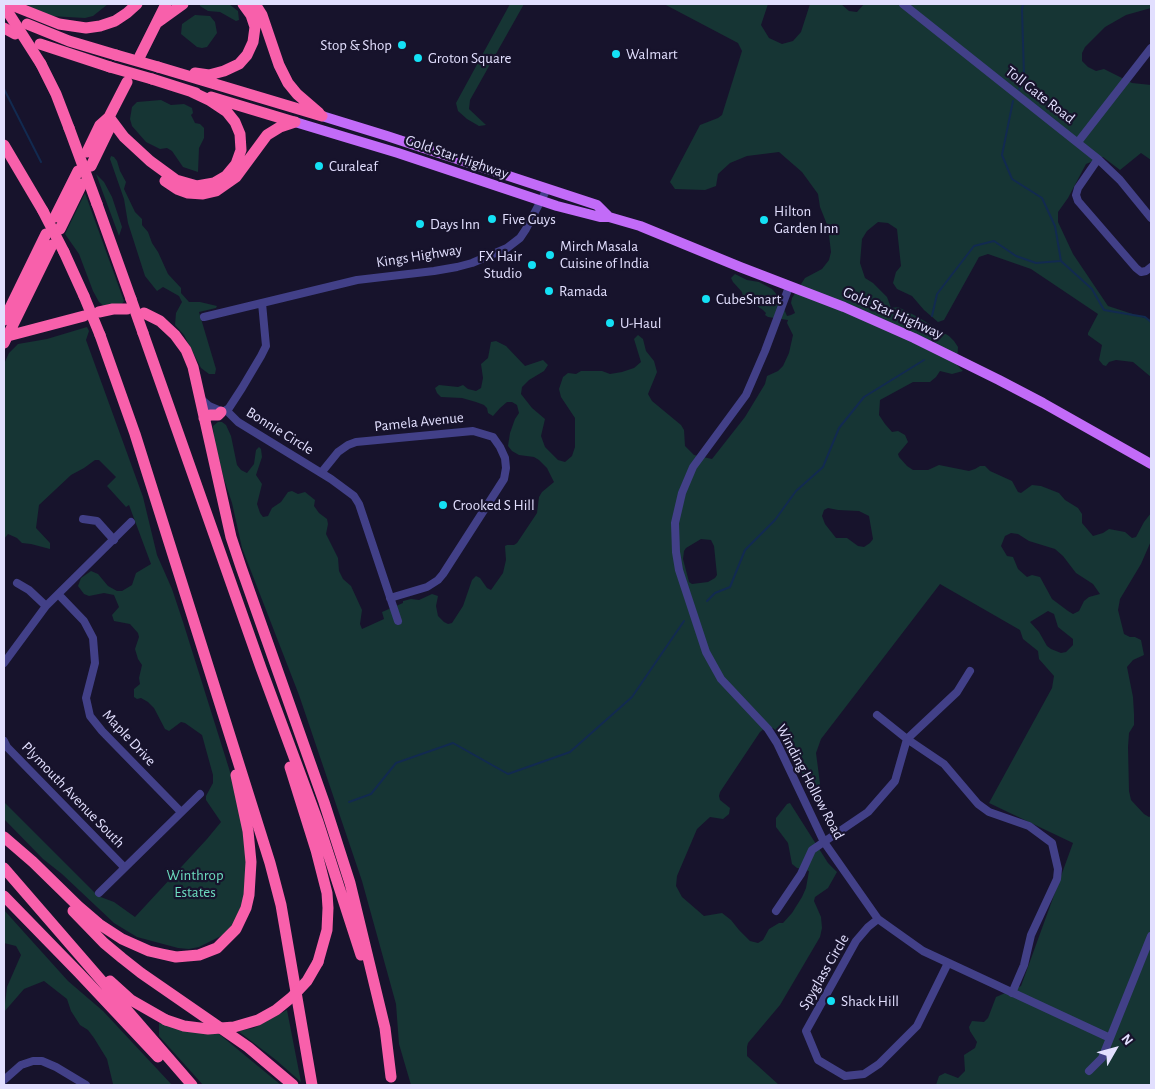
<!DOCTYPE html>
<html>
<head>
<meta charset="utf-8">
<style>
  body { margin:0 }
  #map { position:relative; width:1155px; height:1089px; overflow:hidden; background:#17132c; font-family:"Alegreya Sans",sans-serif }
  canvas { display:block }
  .frame { position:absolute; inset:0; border:5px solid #e2dffe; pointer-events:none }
  .north { position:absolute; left:1090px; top:1024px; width:50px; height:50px; -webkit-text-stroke:4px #17132c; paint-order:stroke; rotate:52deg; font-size:14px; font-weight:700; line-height:20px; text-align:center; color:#e2dffe }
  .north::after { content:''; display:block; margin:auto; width:18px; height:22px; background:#e2dffe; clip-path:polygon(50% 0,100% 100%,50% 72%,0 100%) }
</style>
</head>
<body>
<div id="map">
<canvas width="1155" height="1089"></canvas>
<div class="frame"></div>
<div class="north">N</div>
</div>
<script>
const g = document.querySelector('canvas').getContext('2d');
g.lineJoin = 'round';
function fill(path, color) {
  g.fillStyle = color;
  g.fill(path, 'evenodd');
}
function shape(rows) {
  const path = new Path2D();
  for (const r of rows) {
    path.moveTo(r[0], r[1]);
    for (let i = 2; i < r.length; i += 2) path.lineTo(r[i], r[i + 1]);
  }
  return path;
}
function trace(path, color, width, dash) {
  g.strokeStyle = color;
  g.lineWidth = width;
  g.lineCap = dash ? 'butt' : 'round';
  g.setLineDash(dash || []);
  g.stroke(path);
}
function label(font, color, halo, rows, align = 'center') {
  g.font = font + ' "Alegreya Sans",sans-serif';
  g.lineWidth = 4.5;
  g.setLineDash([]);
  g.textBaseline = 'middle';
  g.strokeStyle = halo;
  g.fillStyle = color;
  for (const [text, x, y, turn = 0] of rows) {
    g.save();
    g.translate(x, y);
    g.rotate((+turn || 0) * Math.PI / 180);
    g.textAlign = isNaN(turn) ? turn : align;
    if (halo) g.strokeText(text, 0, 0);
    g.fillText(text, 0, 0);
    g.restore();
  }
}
fill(shape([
  [25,4,108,4,93,16,85,18,50,16],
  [200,4,229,4,238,11,239,20,236,21,220,12,208,11,200,6],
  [510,4,524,4,470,100,469,109,486,125,479,126,467,119,458,111,456,103],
  [664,4,768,4,761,25,769,38,782,44,793,41,801,32,810,4,841,4,849,11,857,12,864,4,1151,4,1151,8,1126,15,1105,27,1085,47,1082,53,1082,61,1088,67,1096,71,1104,69,1132,83,1151,85,1151,160,1141,153,1120,170,1103,157,1086,164,1068,198,1058,212,1058,222,1073,254,1108,306,1151,320,1151,377,1133,362,1116,360,1109,362,1106,366,1103,365,1099,360,1102,345,1088,335,1088,333,1098,314,1031,269,988,254,979,257,944,320,938,322,924,310,912,296,897,289,893,283,896,272,901,266,897,229,888,223,878,222,867,231,862,239,860,263,865,278,873,283,887,297,891,308,898,307,916,316,949,336,954,341,958,347,957,365,963,371,952,374,940,371,936,377,930,382,913,382,880,400,879,415,885,424,892,432,898,431,905,435,908,442,898,454,899,457,907,466,913,470,928,470,939,465,969,471,975,469,980,466,985,466,990,471,1012,481,1018,492,1021,493,1032,485,1041,486,1059,493,1065,500,1078,508,1082,514,1082,523,1093,536,1103,533,1109,529,1125,532,1132,538,1136,537,1144,522,1151,513,1151,541,1141,564,1120,599,1118,610,1124,634,1130,637,1135,637,1141,640,1144,655,1133,660,1127,667,1133,697,1134,714,1134,725,1129,733,1128,747,1129,791,1131,800,1144,814,1149,817,1151,816,1151,1085,936,1085,939,1076,945,1073,958,1078,965,1071,964,1055,975,1048,977,1042,970,1031,969,1027,972,1021,984,1022,988,1018,996,997,1021,986,1073,843,989,803,1052,688,1054,676,1039,659,1038,651,1023,639,1020,630,940,584,821,739,816,753,821,791,814,793,811,790,783,737,773,728,765,728,760,732,720,792,719,796,720,800,730,808,729,814,723,819,710,817,697,829,677,876,676,886,682,897,704,916,722,913,731,920,739,930,750,941,758,943,763,940,769,929,779,923,783,923,792,913,802,897,806,888,809,871,797,868,792,864,788,843,776,827,776,818,787,804,790,803,828,863,837,872,828,888,815,897,814,901,821,917,822,928,820,937,780,1005,748,1043,747,1047,747,1056,779,1085,411,1085,399,1044,396,1004,362,881,299,695,242,548,232,503,224,479,214,440,213,426,218,422,222,422,226,425,231,436,237,465,241,470,247,473,254,464,256,450,259,447,261,449,262,457,256,475,262,484,257,504,260,513,263,517,268,516,272,508,281,502,288,492,292,491,298,494,305,492,315,500,314,506,319,513,327,519,328,524,326,534,338,558,339,571,343,579,351,586,362,610,360,624,362,629,384,619,382,612,403,603,403,601,411,599,419,600,432,594,438,596,436,606,438,616,444,622,448,624,452,623,463,606,472,580,476,576,480,578,487,588,491,590,503,573,506,560,505,546,507,545,514,545,517,543,537,513,539,497,542,492,554,482,547,468,539,460,534,457,519,455,512,451,508,446,510,433,515,419,519,413,517,405,512,402,507,402,500,408,493,416,488,413,487,408,484,405,476,402,462,398,441,397,437,393,435,388,439,385,458,387,463,385,468,389,476,391,481,388,483,378,481,364,488,358,491,342,496,341,506,346,525,366,543,360,548,365,544,371,529,380,522,387,521,394,532,408,545,419,541,436,545,447,558,460,565,462,572,456,575,447,575,418,561,397,559,389,563,377,568,373,576,374,581,371,602,371,610,374,622,372,634,368,641,362,634,339,638,335,643,339,646,351,654,361,657,372,648,394,652,401,681,425,684,430,685,446,694,455,712,459,745,417,765,384,767,376,778,371,783,366,789,353,793,335,787,323,788,320,768,317,765,315,766,313,763,310,754,304,749,303,743,299,742,292,733,282,731,278,735,274,747,280,759,282,772,289,779,297,787,316,791,315,795,313,791,303,792,298,805,278,822,269,829,260,831,252,828,227,820,207,818,194,802,172,779,152,747,156,730,163,718,174,716,186,705,190,675,189,670,182,700,125,718,118,722,115,742,51,738,43],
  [828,508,838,510,859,511,869,516,873,539,870,543,864,547,858,546,847,538,836,538,825,524,822,516,824,510],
  [1011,533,1018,534,1029,541,1055,549,1063,556,1076,573,1093,584,1100,594,1089,597,1084,601,1079,611,1073,614,1068,611,1052,599,1040,577,1032,575,1027,577,1018,569,1013,557,1007,556,1001,546,1005,536],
  [701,539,711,540,714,546,717,575,715,578,708,582,692,584,689,582,683,559,684,551,686,548],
  [1048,611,1054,614,1058,627,1073,639,1073,645,1066,652,1061,653,1051,649,1047,646,1039,632,1030,622],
  [195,15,210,16,215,22,217,33,207,47,202,48,197,47,181,34,182,24],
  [161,100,171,105,184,104,192,108,193,113,191,115,195,123,200,124,204,128,204,138,199,148,198,172,183,167,172,151,167,148,160,149,146,142,132,126,130,119,132,107,137,102],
  [111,156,114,157,117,161,120,171,126,182,124,189,135,212,142,219,142,225,148,232,152,243,158,252,168,274,181,288,181,293,189,302,200,302,217,306,216,308,199,312,216,369,215,374,209,374,201,368,184,335,175,325,176,313,182,302,179,296,163,287,157,291,145,276,128,223,124,199,110,159],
  [96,174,104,182,112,197,122,227,119,236],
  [85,193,124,301,122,304,104,306,99,302,93,291,79,254,65,234],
  [87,327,89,331,86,340,143,497,157,555,172,589,183,622,231,775,238,804,247,851,246,892,236,922,223,935,199,947,189,949,178,948,137,937,114,923,62,874,43,859,4,819,4,802,98,896,114,902,135,917,207,839,221,822,206,800,206,796,213,783,213,775,202,735,185,723,181,722,169,731,165,729,154,708,148,702,141,698,137,699,134,697,134,689,140,684,139,678,142,665,138,659,135,649,139,637,138,633,130,624,114,621,112,615,119,607,114,595,104,593,89,596,84,594,78,586,81,578,91,571,98,574,108,586,117,591,122,591,132,585,136,573,151,564,129,505,126,507,107,486,116,477,99,460,95,460,84,468,71,475,39,505,36,528,50,543,50,549,31,544,22,543,17,538,8,534,4,539,4,364,9,353,18,344,47,339],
  [4,910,68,981,103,1011,172,1085,113,1084,107,1059,94,1038,88,1030,80,1025,71,1011,67,999,44,981,24,989,4,1012,7,987,21,955,16,946,4,943],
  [287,1010,301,1082,276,1060,238,1031,254,1028],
  [159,1023,219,1034,281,1085,203,1085,159,1036]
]), '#163534');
trace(shape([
  [4,89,41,162],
  [1019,90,1024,75,1022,10,1023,4],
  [1013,101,1002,155,1012,179,1042,198,1055,226,1061,261,1092,289,1104,310,1145,317,1151,322],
  [932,316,937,294,974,246,994,241,1016,256,1036,263,1060,261],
  [707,601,715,593,730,587,745,550,775,520,796,491,823,467,839,428,864,397,924,360],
  [349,802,371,794,396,763,453,743,508,774,570,752,632,697,684,621]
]), '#122a50', 2);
trace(shape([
  [903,4,1098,159,1120,180,1151,218],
  [1078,142,1151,48],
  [1098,159,1078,188,1076,195,1078,201,1136,268,1141,272,1146,271,1151,267],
  [789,287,765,351,746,395,693,467,682,493,675,523,676,552,679,570,706,652,721,679,768,729,777,743,824,842,878,919,923,951,1110,1038],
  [204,317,357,280,434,271,457,267,472,263,507,248,520,238,526,229,547,189],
  [201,399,209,406,223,412,229,408,242,388,261,356,266,346,262,303],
  [226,410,238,422,331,479,354,496,359,504,398,621],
  [321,473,338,452,348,445,356,442,473,431,493,437,500,447,505,458,506,468,504,479,443,574,438,580,427,587,390,598],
  [83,519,97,521,114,540],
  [17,583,29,590,46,606],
  [59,595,84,621,93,638,95,663,86,698,90,716,102,731,181,812],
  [4,663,46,606,131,522],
  [877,715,907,739,944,764,978,804,989,812,1029,826,1052,843,1058,869,1057,879,1031,935,1024,965,1012,993],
  [4,741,7,747,124,867],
  [99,893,200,794],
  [776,911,801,874,812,850,868,812,895,781,907,739,957,692,970,671],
  [878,919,868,927,856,941,806,1031,818,1060,845,1076,864,1074,879,1064,917,1026,948,963],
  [1089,1071,1102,1058,1151,936],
  [4,1080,21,1065,33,1061,42,1061,56,1067,86,1085]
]), '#424088', 8);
trace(shape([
  [322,116,387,136,597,205,609,217],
  [295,122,398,153,557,206,600,217,609,217,640,226,740,267,844,307,914,338,999,380,1043,403,1151,464]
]), '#c26bf8', 10);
trace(shape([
  [255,4,262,15,279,65,288,83,297,94,319,113],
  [14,6,59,24,86,28,100,26,115,21,127,13,137,4],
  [158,22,183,4],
  [27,24,69,41,116,55],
  [4,28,15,34],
  [40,44,110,67],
  [140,56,166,4],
  [41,64,56,94,69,128],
  [158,67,322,116],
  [195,73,209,75,224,71,239,64,247,55,253,42,255,27,251,15,243,4],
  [152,79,196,93],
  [211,97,294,122],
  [109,117,124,137,150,161,176,180,197,186,214,183,226,176,236,164,241,150,240,134,235,122,227,112,209,100,190,91],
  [4,145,43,211],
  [87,152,100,125,109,117],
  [91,166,109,129,109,117,127,82],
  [165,181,177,189,188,193,203,194,216,191,236,177,267,135,280,127,295,122],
  [97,204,131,299],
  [55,217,78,171],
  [60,229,82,184],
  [64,252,84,296],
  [99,312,113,309,127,309],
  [144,313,160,321,175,335,186,350,193,367,231,537,241,567,324,802,350,883,385,1028,391,1077],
  [4,320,46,234],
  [143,333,261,668,318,822,361,955],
  [100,335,135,434,270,863,281,905,312,1085],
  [4,337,84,316],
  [4,343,52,245],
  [204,418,210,415,218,415,221,412],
  [290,767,316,850,327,893,328,908,327,930,318,962],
  [4,837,33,862,78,906,99,924,122,939,149,951,162,954,176,957,199,955,217,948,236,929,246,908,249,895,251,862,248,831,236,775],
  [4,868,192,1085],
  [4,896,79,973,158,1057],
  [73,911,104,943,122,958,141,973,248,1047,293,1085],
  [110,981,131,1000,166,1020]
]), '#f860ab', 11);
trace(shape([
  [4,6,41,64],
  [116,55,158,67],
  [110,67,152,79],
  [69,128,97,204],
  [43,211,64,252],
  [84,296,100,335],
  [131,299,143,333],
  [166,1020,184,1026,208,1029,234,1027,258,1020,276,1010,292,997,307,981,318,962]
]), '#f860ab', 11);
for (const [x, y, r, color] of [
  [402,45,5,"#14e1f5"],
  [616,54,5,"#14e1f5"],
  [418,58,5,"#14e1f5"],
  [319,166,5,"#14e1f5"],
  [492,219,5,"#14e1f5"],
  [764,220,5,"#14e1f5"],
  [420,224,5,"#14e1f5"],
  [550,255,5,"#14e1f5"],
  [532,265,5,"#14e1f5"],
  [549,291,5,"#14e1f5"],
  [706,299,5,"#14e1f5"],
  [610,323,5,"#14e1f5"],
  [443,505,5,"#14e1f5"],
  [831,1001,5,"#14e1f5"]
]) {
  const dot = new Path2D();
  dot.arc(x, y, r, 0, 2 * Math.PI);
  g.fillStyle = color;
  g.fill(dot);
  trace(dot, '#17132c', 2);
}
label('15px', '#e2dffe', '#17132c', [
  ["Stop & Shop",392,45,"right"],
  ["Walmart",626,54],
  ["Groton Square",428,58],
  ["Curaleaf",329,166],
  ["Hilton",774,211],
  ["Garden Inn",774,228],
  ["Five Guys",502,219],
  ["Days Inn",430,224],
  ["Mirch Masala",560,246],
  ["Cuisine of India",560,263],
  ["FX Hair",522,256,"right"],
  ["Studio",522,273,"right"],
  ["Ramada",559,291],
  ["CubeSmart",716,299],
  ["U-Haul",620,323],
  ["Crooked S Hill",453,505],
  ["Shack Hill",841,1001]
], 'left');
label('15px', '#e2dffe', '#17132c', [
  ["Toll Gate Road",1040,95,38],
  ["Gold Star Highway",457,157,19],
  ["Kings Highway",419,256,-9],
  ["Gold Star Highway",893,313,24],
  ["Pamela Avenue",419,422,-6],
  ["Bonnie Circle",280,431,32],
  ["Maple Drive",129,738,47],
  ["Winding Hollow Road",810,782,62],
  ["Plymouth Avenue South",73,795,46],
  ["Spyglass Circle",824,972,-60]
]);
label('15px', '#6cdcbf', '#17132c', [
  ["Winthrop",195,875],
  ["Estates",195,892]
]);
</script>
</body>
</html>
